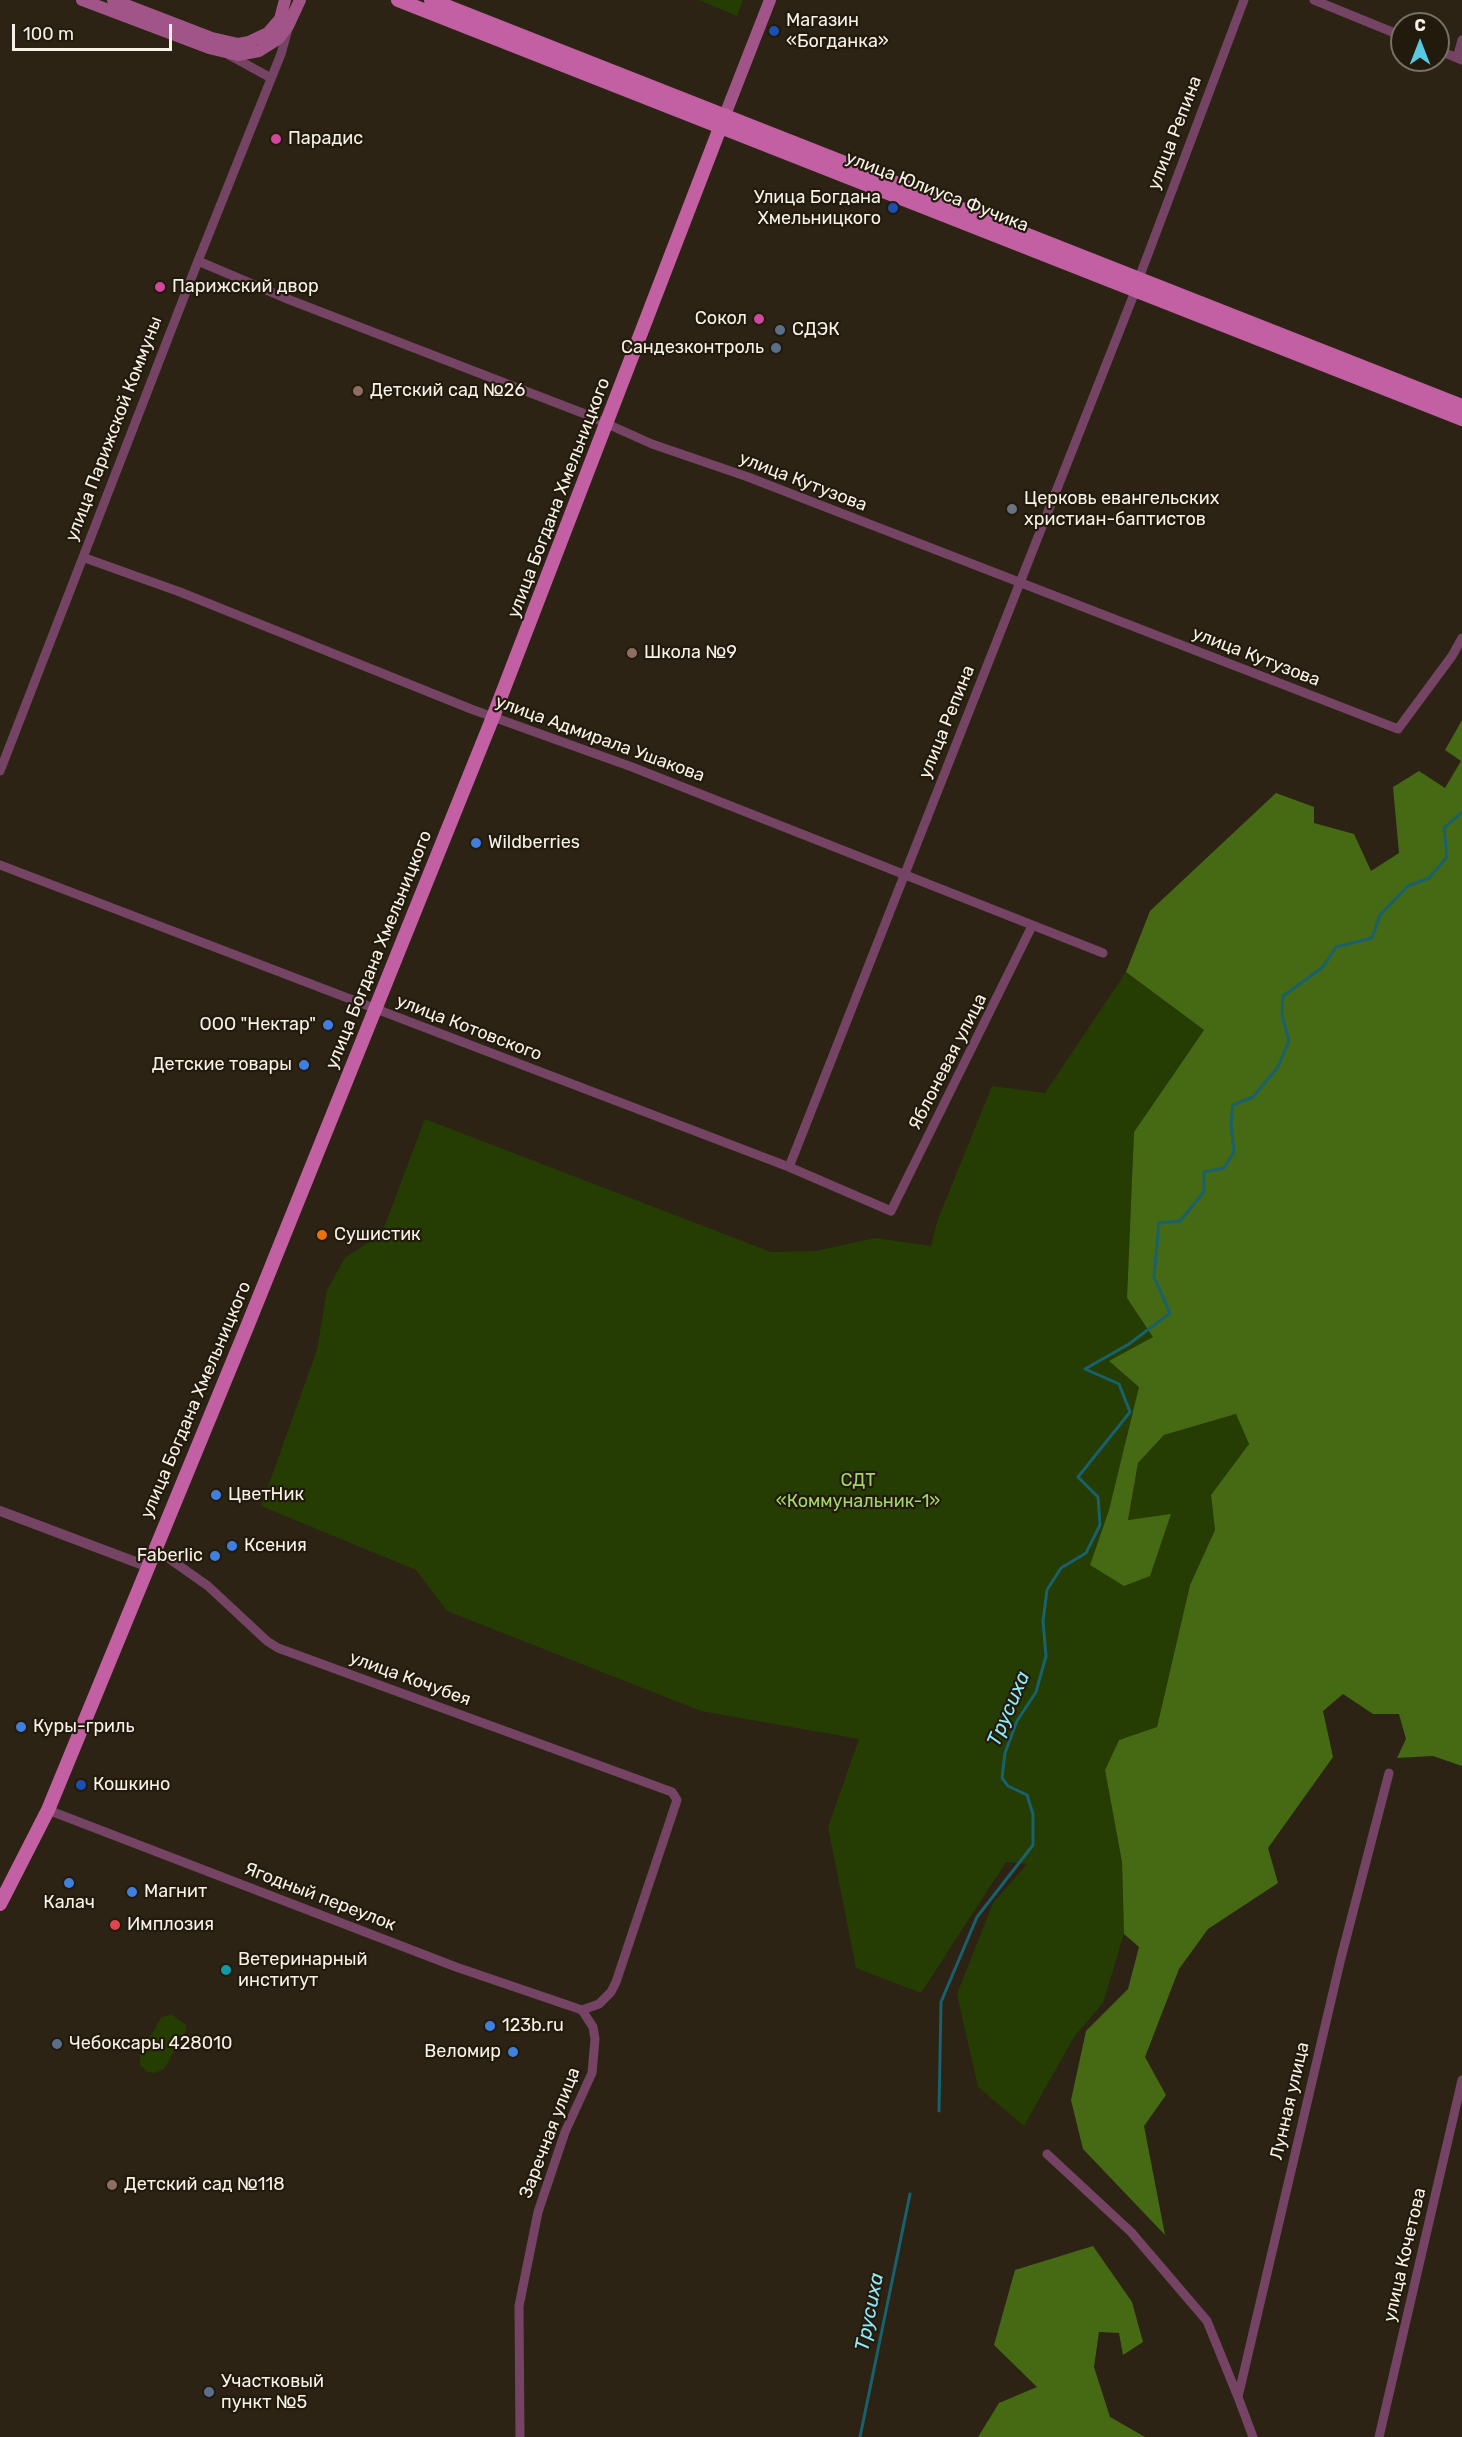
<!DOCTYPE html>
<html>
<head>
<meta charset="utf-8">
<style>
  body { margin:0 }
  #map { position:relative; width:1462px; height:2437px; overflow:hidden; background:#2c2315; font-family:Rubik,sans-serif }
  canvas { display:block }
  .north { position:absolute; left:1390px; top:12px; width:60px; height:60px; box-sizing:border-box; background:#221a0c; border:2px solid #777064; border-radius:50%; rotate:0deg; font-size:16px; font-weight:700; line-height:24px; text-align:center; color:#f7f1e8 }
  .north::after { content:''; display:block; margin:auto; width:21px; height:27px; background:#58c9e3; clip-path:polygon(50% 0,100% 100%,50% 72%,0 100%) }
  .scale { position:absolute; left:12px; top:24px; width:160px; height:27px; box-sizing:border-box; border:3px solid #f7f1e8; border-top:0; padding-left:8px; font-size:18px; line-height:21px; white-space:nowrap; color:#f7f1e8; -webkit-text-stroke:4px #221a0c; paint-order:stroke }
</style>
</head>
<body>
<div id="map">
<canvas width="1462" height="2437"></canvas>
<div class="north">С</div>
<div class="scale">100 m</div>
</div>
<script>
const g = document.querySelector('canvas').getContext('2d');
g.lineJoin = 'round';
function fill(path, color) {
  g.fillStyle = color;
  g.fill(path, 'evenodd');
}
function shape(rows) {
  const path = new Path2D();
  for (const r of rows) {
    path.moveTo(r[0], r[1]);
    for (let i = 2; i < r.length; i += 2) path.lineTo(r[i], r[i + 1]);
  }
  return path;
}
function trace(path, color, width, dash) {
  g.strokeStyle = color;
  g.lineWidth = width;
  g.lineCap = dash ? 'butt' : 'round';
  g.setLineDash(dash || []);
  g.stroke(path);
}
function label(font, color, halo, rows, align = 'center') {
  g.font = font + ' Rubik,sans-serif';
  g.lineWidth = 4.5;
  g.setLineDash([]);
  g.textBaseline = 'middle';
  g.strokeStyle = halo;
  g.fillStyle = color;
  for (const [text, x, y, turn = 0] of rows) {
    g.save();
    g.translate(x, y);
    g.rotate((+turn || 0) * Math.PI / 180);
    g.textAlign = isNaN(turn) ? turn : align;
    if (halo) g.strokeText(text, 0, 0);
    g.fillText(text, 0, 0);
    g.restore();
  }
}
fill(shape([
  [699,0,743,0,737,16],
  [1126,972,1204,1030,1134,1132,1127,1298,1154,1337,1109,1510,1090,1565,1170,1515,1128,1520,1138,1463,1164,1435,1237,1414,1249,1444,1211,1495,1215,1530,1190,1585,1157,1727,1119,1740,1105,1770,1122,1862,1124,1934,1103,2003,1074,2037,1024,2126,978,2087,957,1994,993,1903,1027,1864,1006,1862,921,1993,856,1968,828,1827,859,1739,701,1711,447,1611,416,1570,261,1506,317,1350,327,1290,345,1258,382,1233,425,1119,771,1252,816,1251,875,1238,931,1246,938,1219,992,1086,1045,1093],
  [171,2014,186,2025,186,2031,164,2069,155,2073,148,2072,140,2065,140,2054,161,2018]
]), '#253c02');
fill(shape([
  [1462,720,1462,1766,1433,1756,1397,1758,1406,1739,1399,1714,1373,1714,1343,1694,1323,1711,1333,1757,1268,1848,1278,1883,1208,1929,1179,1969,1145,2057,1166,2095,1144,2126,1165,2235,1083,2149,1071,2100,1086,2031,1128,1989,1139,1947,1124,1934,1122,1862,1105,1770,1119,1740,1157,1727,1190,1585,1215,1530,1211,1495,1249,1444,1236,1414,1164,1435,1138,1463,1128,1520,1171,1514,1150,1576,1124,1586,1090,1565,1109,1510,1139,1387,1109,1361,1153,1337,1127,1298,1134,1132,1204,1030,1126,972,1150,911,1276,793,1314,807,1314,823,1354,834,1371,871,1399,853,1393,787,1419,771,1445,788,1461,761,1445,750],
  [1093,2246,1132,2302,1143,2342,1123,2355,1119,2333,1099,2332,1094,2367,1110,2417,1145,2437,978,2437,999,2403,1037,2387,994,2345,1015,2270]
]), '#466914');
trace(shape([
  [939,2111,941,2002,977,1917,1033,1845,1033,1814,1027,1795,1008,1786,1002,1778,1005,1753,1017,1721,1036,1692,1046,1656,1043,1621,1047,1590,1061,1568,1086,1553,1100,1525,1098,1497,1078,1477,1130,1412,1119,1384,1085,1369,1129,1344,1170,1313,1154,1277,1159,1223,1180,1221,1204,1192,1204,1172,1224,1168,1234,1152,1231,1123,1233,1105,1253,1097,1278,1067,1289,1041,1282,1016,1283,996,1323,967,1336,947,1372,938,1380,915,1408,886,1429,878,1447,857,1444,828,1462,812],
  [860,2437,910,2194]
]), '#18616d', 3);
trace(shape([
  [1314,0,1402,36],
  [1438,50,1462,60],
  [229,55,271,78],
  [1457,58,1462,40],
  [198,261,290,300,585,414,652,444,748,477,1398,729,1452,656,1462,638],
  [1139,278,1244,0],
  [85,558,180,592,471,709,632,767,1103,953],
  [0,771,198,261,281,54,288,29],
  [0,865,789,1167,891,1211,1032,926],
  [789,1167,1136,289],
  [48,1810,456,1967,582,2010,599,2004,611,1992,616,1982,677,1800,672,1792,278,1648,267,1641,208,1586,154,1548],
  [1047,2154,1131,2232,1207,2321,1238,2397],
  [520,2437,519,2306,538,2212,565,2132,592,2073,595,2039,593,2027,582,2010],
  [1253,2437,1238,2397,1341,1958,1389,1773],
  [1379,2437,1462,2080]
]), '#754464', 9);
trace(shape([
  [0,1511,146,1566]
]), '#754464', 10);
trace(shape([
  [82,0,209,48,238,55,259,51,278,39,288,26,300,0],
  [113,0,212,38,238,44,249,42,268,33,280,19,285,0],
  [725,115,770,0]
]), '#a15488', 12);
trace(shape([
  [398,0,1462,419],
  [431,0,1462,406],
  [0,1904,48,1810,247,1327,493,717,725,115]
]), '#c35fa3', 14);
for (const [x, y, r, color] of [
  [774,31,6,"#1a4fb4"],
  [276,139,6,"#d1479c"],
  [893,208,6,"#1a4fb4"],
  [160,287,6,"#d1479c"],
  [759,319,6,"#d1479c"],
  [780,330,6,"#5c6f8a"],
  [776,348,6,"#5c6f8a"],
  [358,391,6,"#8d6e63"],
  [1012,509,6,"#6b7280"],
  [632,653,6,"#8d6e63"],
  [476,843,6,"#3f7fe0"],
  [328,1025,6,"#3f7fe0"],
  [304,1065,6,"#3f7fe0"],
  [322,1235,6,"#e8710a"],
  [216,1495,6,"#3f7fe0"],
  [232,1546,6,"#3f7fe0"],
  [215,1556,6,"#3f7fe0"],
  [21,1727,6,"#3f7fe0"],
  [81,1785,6,"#1a4fb4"],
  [69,1883,6,"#3f7fe0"],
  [132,1892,6,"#3f7fe0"],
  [115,1925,6,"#e0444e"],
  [226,1970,6,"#0f9aa8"],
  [490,2026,6,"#3f7fe0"],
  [57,2044,6,"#5c6f8a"],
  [513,2052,6,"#3f7fe0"],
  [112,2185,6,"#8d6e63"],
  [209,2392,6,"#5c6f8a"]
]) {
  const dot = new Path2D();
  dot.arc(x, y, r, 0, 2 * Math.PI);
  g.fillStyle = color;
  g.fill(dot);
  trace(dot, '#221a0c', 2);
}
label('18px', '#f7f1e8', '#221a0c', [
  ["Магазин",786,21],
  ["«Богданка»",786,42],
  ["Парадис",288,139],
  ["Улица Богдана",881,198,"right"],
  ["Хмельницкого",881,219,"right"],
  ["Парижский двор",172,287],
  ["Сокол",747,319,"right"],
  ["СДЭК",792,330],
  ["Сандезконтроль",764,348,"right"],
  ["Детский сад №26",370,391],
  ["Церковь евангельских",1024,499],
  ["христиан-баптистов",1024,520],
  ["Школа №9",644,653],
  ["Wildberries",488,843],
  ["ООО \"Нектар\"",316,1025,"right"],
  ["Детские товары",292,1065,"right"],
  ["Сушистик",334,1235],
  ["ЦветНик",228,1495],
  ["Ксения",244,1546],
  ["Faberlic",203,1556,"right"],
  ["Куры-гриль",33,1727],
  ["Кошкино",93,1785],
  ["Магнит",144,1892],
  ["Калач",69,1903,"center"],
  ["Имплозия",127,1925],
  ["Ветеринарный",238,1960],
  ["институт",238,1981],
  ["123b.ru",502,2026],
  ["Чебоксары 428010",69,2044],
  ["Веломир",501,2052,"right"],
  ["Детский сад №118",124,2185],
  ["Участковый",221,2382],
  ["пункт №5",221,2403]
], 'left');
label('18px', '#f7f1e8', '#221a0c', [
  ["улица Репина",1175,133,-69],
  ["улица Юлиуса Фучика",937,192,21],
  ["улица Парижской Коммуны",114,429,-69],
  ["улица Кутузова",803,482,21],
  ["улица Богдана Хмельницкого",559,498,-69],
  ["улица Кутузова",1256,657,21],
  ["улица Репина",947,722,-68],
  ["улица Адмирала Ушакова",600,739,20],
  ["улица Богдана Хмельницкого",379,950,-68],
  ["улица Котовского",469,1028,21],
  ["Яблоневая улица",948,1062,-63],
  ["улица Богдана Хмельницкого",196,1400,-67],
  ["улица Кочубея",410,1679,20],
  ["Ягодный переулок",320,1897,21],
  ["Лунная улица",1290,2101,-77],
  ["Заречная улица",550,2133,-69],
  ["улица Кочетова",1405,2255,-77]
]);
label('18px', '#a3d76b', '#221a0c', [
  ["СДТ",858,1481],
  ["«Коммунальник-1»",858,1502]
]);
label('italic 20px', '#90e9fa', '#221a0c', [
  ["Трусиха",1009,1709,-67],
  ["Трусиха",870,2312,-79]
]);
</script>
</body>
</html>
